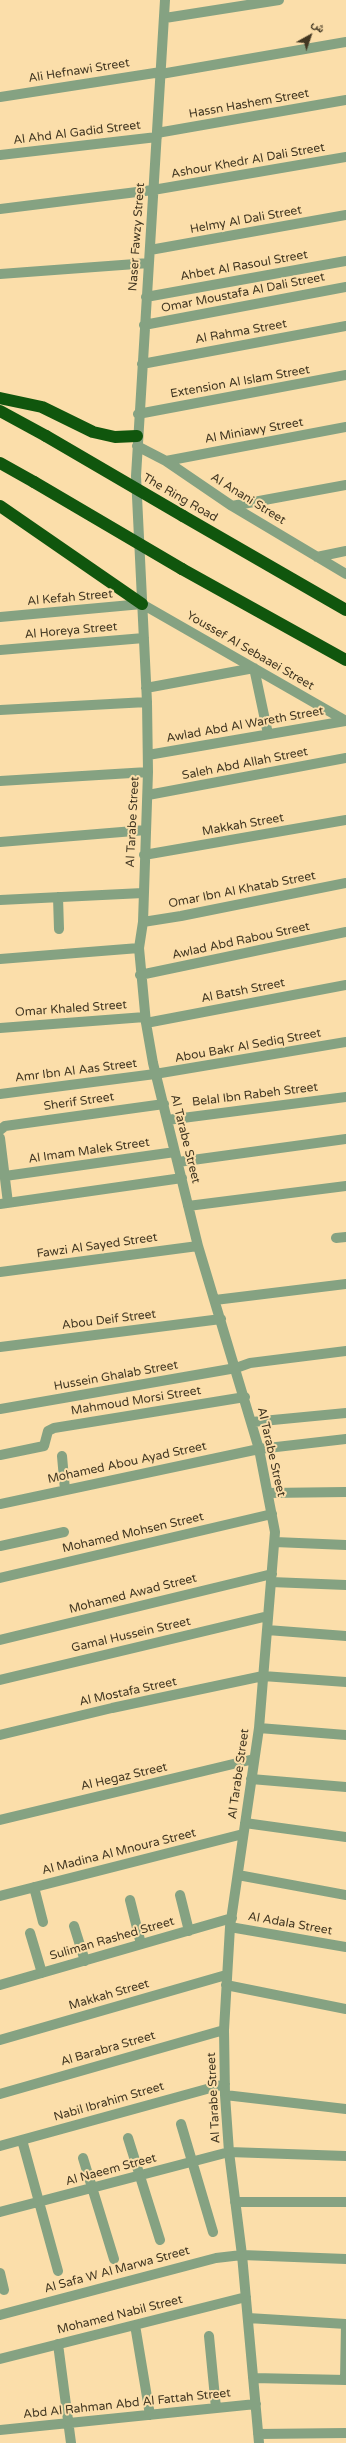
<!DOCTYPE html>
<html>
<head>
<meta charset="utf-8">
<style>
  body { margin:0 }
  #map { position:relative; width:346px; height:2443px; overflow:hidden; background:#fbdeaa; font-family:"Varela Round",Vazirmatn,sans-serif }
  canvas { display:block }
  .north { position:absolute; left:290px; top:16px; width:40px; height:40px; -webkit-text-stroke:3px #fbdeaa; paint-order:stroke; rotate:40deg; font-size:11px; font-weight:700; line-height:16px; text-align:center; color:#423722 }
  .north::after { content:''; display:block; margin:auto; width:14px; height:18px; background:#423722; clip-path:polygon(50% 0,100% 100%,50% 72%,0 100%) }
</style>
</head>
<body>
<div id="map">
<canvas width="346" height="2443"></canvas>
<div class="north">ش</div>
</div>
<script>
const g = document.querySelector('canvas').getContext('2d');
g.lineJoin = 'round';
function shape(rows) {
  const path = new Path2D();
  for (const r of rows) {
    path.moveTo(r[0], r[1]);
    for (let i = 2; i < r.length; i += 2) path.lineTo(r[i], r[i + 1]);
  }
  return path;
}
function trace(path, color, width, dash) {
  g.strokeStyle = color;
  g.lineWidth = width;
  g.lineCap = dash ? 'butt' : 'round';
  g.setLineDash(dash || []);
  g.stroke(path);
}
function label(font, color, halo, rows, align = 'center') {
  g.font = font + ' "Varela Round",sans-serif';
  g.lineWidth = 4;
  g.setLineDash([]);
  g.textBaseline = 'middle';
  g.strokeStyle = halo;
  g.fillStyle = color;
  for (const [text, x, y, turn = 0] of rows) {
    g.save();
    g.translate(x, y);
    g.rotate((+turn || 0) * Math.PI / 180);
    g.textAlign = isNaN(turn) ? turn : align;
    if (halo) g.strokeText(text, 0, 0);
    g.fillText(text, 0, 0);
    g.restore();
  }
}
trace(shape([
  [165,0,136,476,147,702,148,772,143,922,139,948,146,1023,153,1063,198,1246,259,1449,275,1532,259,1728,230,1927,224,2030,225,2095,229,2152,242,2255,259,2443],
  [165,18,279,0],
  [161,74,346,42],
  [0,97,161,72],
  [157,133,346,100],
  [0,155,157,137],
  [0,209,153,190,346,157],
  [150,250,346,215],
  [0,274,149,263],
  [146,297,346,261],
  [144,325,346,287],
  [142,364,346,326],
  [138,414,346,375],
  [137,446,166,461,232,506,346,574],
  [166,461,346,427],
  [232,506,346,485],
  [317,557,346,551],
  [0,617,142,604,346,721],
  [0,650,144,638],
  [146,688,254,668,268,734],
  [0,710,147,702],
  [148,755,346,721],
  [0,781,148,772],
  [148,795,346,758],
  [0,842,146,830],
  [144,855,346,820],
  [58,897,59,929],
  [0,900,143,893],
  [143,922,181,916,346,883],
  [0,959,139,948],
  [140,975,346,932],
  [146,1023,346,985],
  [0,1028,145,1017],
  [0,1094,155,1074,346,1042],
  [167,1120,346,1097],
  [0,1130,5,1126,164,1104],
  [0,1138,8,1203],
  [178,1162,346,1139],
  [5,1176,175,1152],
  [0,1204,182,1178],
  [188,1206,346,1186],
  [336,1238,346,1237],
  [0,1272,198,1246],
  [215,1300,346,1284],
  [0,1347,221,1319],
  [0,1409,236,1368,250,1363,346,1351],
  [252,1422,346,1413],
  [0,1455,44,1446,48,1431,54,1428,245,1397],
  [62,1456,65,1490],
  [268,1493,346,1492],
  [0,1504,259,1449,346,1439],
  [275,1542,346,1545],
  [0,1546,64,1532],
  [0,1578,272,1514],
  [271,1582,346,1585],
  [267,1630,346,1636],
  [0,1640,272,1574],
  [0,1680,268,1616],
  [259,1728,346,1735],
  [0,1735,112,1708,263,1676,346,1682],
  [251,1779,346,1787],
  [0,1820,254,1759],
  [245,1823,346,1837],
  [238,1875,346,1895],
  [34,1887,43,1922],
  [180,1895,189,1931],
  [0,1896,243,1834],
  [130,1900,141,1944],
  [74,1926,85,1961],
  [230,1927,346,1947],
  [30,1933,42,1973],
  [0,1985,232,1918],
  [226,1985,346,2009],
  [0,2040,226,1975],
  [0,2094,224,2030],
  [225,2095,346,2109],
  [181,2124,213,2232],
  [128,2138,160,2240],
  [22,2140,58,2271],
  [0,2146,225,2084],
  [83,2158,114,2259],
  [235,2202,346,2202],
  [0,2212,229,2152,346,2156],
  [0,2273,4,2290],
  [0,2315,216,2258,242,2255,346,2259],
  [248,2318,346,2324],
  [135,2325,150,2415],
  [209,2336,216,2408],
  [58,2344,71,2443],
  [0,2359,246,2297],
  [253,2378,346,2380],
  [345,2380,346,2324],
  [0,2430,256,2404],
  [258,2434,346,2433]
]), '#85a282', 10);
trace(shape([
  [0,398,42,407,93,432,115,437,137,436],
  [0,411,46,436],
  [0,463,34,482],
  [0,506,142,604],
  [183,516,346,610],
  [182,569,346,660]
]), '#10560d', 12);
trace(shape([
  [46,436,183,516],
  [34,482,182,569]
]), '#10560d', 12);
label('12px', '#423722', '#fbdeaa', [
  ["Ali Hefnawi Street",79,71,-9],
  ["Hassn Hashem Street",249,104,-10],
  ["Al Ahd Al Gadid Street",77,133,-7],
  ["Ashour Khedr Al Dali Street",248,161,-10],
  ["Helmy Al Dali Street",246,220,-10],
  ["Naser Fawzy Street",137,237,-86],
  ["Ahbet Al Rasoul Street",244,266,-10],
  ["Omar Moustafa Al Dali Street",243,293,-11],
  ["Al Rahma Street",241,332,-10],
  ["Extension Al Islam Street",240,382,-10],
  ["Al Miniawy Street",254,431,-10],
  ["The Ring Road",180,498,30],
  ["Al Anani Street",248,499,32],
  ["Al Kefah Street",70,598,-5],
  ["Al Horeya Street",71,631,-5],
  ["Youssef Al Sebaaei Street",250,651,30],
  ["Awlad Abd Al Wareth Street",245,725,-10],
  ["Saleh Abd Allah Street",245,764,-11],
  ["Al Tarabe Street",133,822,-87],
  ["Makkah Street",243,825,-10],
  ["Omar Ibn Al Khatab Street",242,890,-11],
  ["Awlad Abd Rabou Street",241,941,-12],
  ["Al Batsh Street",243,991,-11],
  ["Omar Khaled Street",71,1009,-4],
  ["Abou Bakr Al Sediq Street",248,1046,-10],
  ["Amr Ibn Al Aas Street",76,1071,-7],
  ["Belal Ibn Rabeh Street",255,1095,-7],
  ["Sherif Street",79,1102,-8],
  ["Al Tarabe Street",185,1139,76],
  ["Al Imam Malek Street",89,1151,-8],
  ["Fawzi Al Sayed Street",97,1246,-8],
  ["Abou Deif Street",109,1320,-7],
  ["Hussein Ghalab Street",116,1376,-10],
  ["Mahmoud Morsi Street",136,1401,-9],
  ["Al Tarabe Street",271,1452,77],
  ["Mohamed Abou Ayad Street",127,1463,-12],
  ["Mohamed Mohsen Street",133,1533,-13],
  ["Mohamed Awad Street",133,1594,-14],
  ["Gamal Hussein Street",131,1635,-13],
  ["Al Mostafa Street",128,1692,-12],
  ["Al Tarabe Street",239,1774,-82],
  ["Al Hegaz Street",124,1777,-13],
  ["Al Madina Al Mnoura Street",119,1852,-14],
  ["Al Adala Street",290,1924,10],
  ["Suliman Rashed Street",112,1939,-16],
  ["Makkah Street",109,1995,-16],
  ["Al Barabra Street",108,2049,-16],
  ["Al Tarabe Street",214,2098,-93],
  ["Nabil Ibrahim Street",109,2102,-16],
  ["Al Naeem Street",111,2170,-15],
  ["Al Safa W Al Marwa Street",117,2270,-15],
  ["Mohamed Nabil Street",120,2315,-14],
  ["Abd Al Rahman Abd Al Fattah Street",127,2404,-6]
]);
</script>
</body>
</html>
